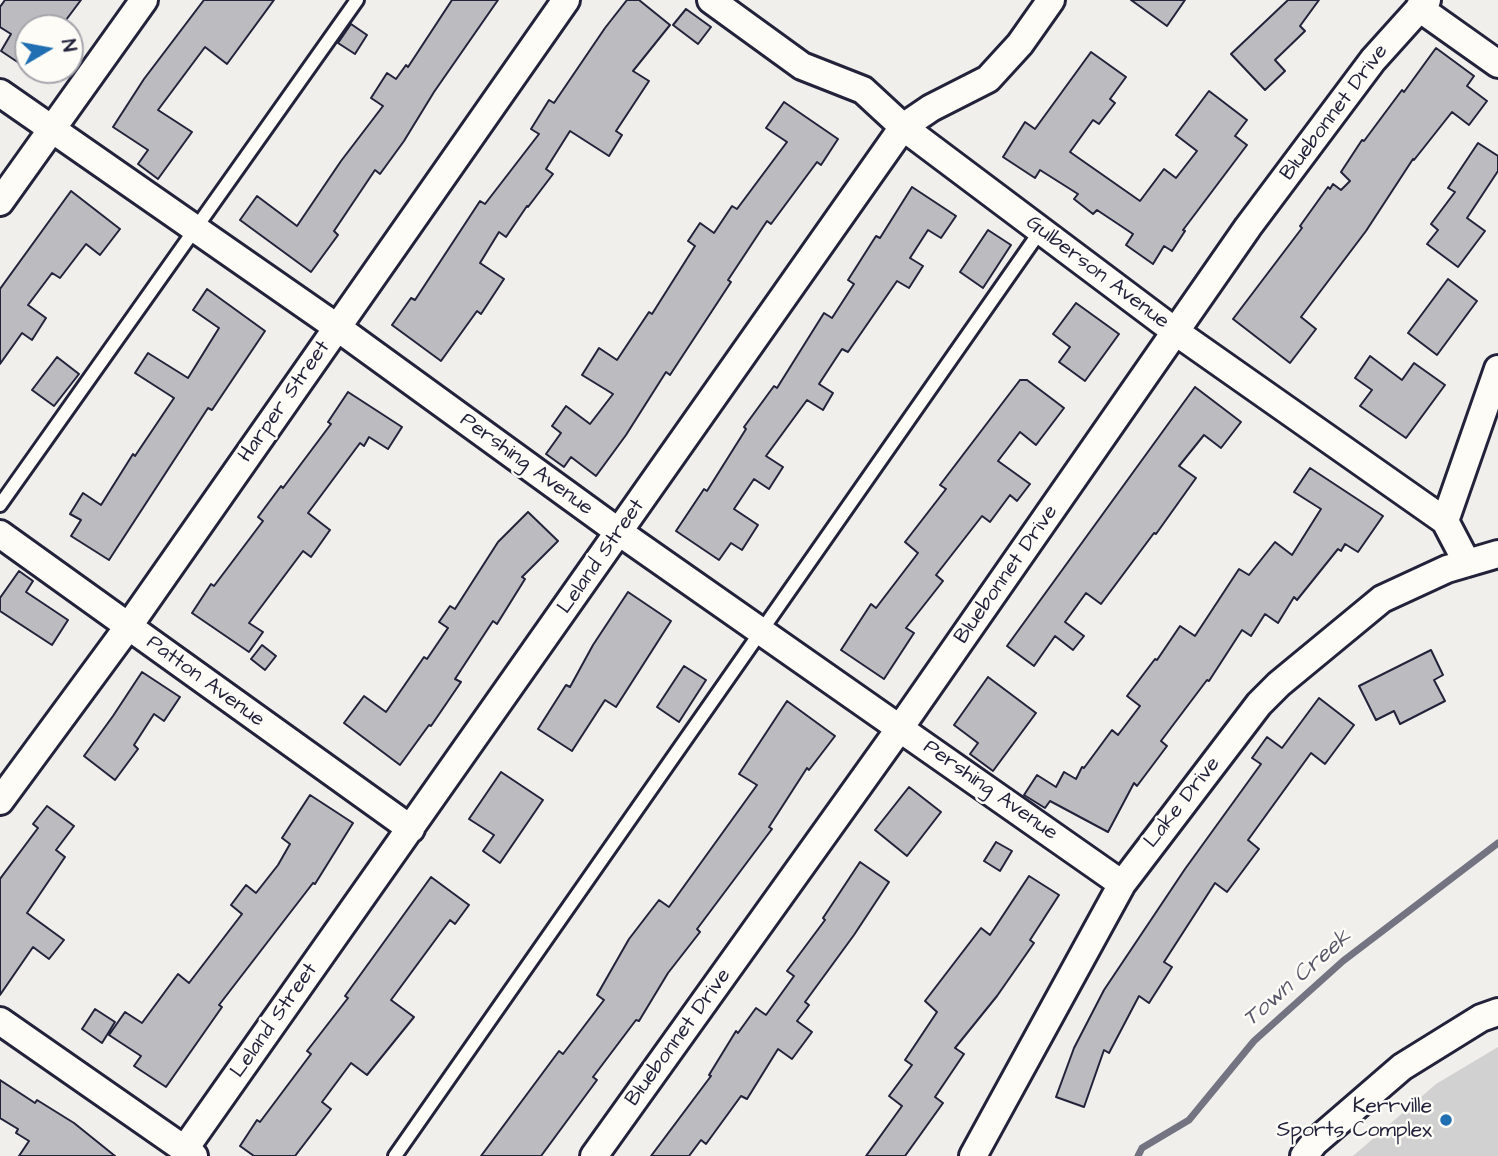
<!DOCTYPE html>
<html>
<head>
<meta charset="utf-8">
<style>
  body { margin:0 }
  #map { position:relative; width:1498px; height:1156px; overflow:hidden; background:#f0efec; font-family:"Architects Daughter",sans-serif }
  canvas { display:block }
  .north { position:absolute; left:14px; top:14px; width:70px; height:70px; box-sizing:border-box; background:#fdfcf7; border:2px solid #a5a5ac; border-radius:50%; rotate:80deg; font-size:19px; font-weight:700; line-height:28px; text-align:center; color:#22223b }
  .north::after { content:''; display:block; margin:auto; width:24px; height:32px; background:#1f6fb2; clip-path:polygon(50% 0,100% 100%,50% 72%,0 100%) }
</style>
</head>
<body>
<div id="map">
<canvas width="1498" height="1156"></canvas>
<div class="north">N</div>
</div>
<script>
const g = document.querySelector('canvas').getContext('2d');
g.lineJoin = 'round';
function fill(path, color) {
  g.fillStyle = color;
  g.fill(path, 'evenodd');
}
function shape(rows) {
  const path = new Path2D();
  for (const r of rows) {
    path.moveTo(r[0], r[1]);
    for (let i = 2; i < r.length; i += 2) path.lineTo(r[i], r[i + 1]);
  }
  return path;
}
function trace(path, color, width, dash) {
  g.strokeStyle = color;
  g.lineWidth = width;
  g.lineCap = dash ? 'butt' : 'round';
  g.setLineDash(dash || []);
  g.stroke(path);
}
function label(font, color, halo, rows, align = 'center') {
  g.font = font + ' "Architects Daughter",sans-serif';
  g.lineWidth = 5;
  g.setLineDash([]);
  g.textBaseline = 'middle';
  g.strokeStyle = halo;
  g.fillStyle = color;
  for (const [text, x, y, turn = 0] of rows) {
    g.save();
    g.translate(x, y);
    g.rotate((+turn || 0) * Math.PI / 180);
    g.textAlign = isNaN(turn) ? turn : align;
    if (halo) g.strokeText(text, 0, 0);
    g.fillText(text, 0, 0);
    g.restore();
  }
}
fill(shape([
  [1498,1047,1498,1156,1353,1156,1436,1084]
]), '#d2d1d1');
trace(shape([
  [1138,1156,1142,1148,1189,1120,1254,1041,1343,961,1498,843]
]), '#737381', 7);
const building = shape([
  [5,0,81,0,60,28,28,28,28,69,1,51,11,34,0,27,0,7,5,0],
  [204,0,274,0,227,64,205,47,158,110,192,132,158,179,138,164,148,150,113,127,144,79,204,0],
  [452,0,498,0,434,92,404,141,380,174,375,170,334,231,338,235,311,272,240,220,257,196,297,226,341,161,383,106,371,98,387,73,396,79,406,65,408,67,452,0],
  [627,0,639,0,670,25,633,71,649,81,616,131,622,135,609,156,570,131,546,169,553,174,528,207,527,206,506,237,499,232,480,263,504,279,481,314,477,311,441,361,392,325,411,298,415,300,480,201,485,204,539,134,531,129,549,100,554,103,605,28,627,0],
  [1131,0,1185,0,1167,26,1131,0],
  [1288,0,1319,0,1300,26,1305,31,1275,60,1285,71,1265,90,1231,54,1288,0],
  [686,9,711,27,698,44,673,25,686,9],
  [351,24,367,35,355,54,338,43,351,24],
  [1436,48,1474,76,1467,86,1487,101,1469,125,1452,112,1414,160,1413,159,1366,231,1301,317,1316,329,1290,363,1233,319,1302,228,1300,226,1328,187,1330,189,1333,184,1341,190,1350,181,1341,172,1362,140,1364,141,1402,90,1404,92,1436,48],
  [1091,52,1126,77,1110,99,1115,103,1099,124,1093,120,1070,152,1140,201,1164,169,1176,178,1197,151,1176,135,1209,91,1247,120,1235,136,1247,145,1183,230,1185,231,1172,251,1164,246,1153,264,1126,245,1133,234,1097,210,1093,214,1074,199,1078,194,1040,170,1035,178,1003,157,1025,122,1035,129,1091,52],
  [784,102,838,139,821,165,817,162,771,224,767,221,728,280,731,282,670,375,666,372,626,435,596,476,571,457,564,467,546,454,561,433,552,426,566,406,590,424,613,394,582,375,599,348,617,360,649,312,652,314,695,246,688,241,700,223,714,233,732,206,737,209,787,142,766,128,784,102],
  [1478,143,1498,156,1498,171,1467,218,1485,231,1458,267,1427,244,1438,230,1431,224,1455,192,1448,188,1478,143],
  [912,187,956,216,941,238,928,230,910,258,923,266,909,288,897,281,848,352,842,349,819,384,833,393,823,410,807,400,766,456,783,467,769,489,754,479,734,509,758,525,742,550,731,543,719,560,676,531,704,489,707,491,746,429,744,427,774,386,777,388,824,313,832,318,854,284,848,280,876,236,880,238,912,187],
  [71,191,120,229,100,255,86,244,60,278,52,273,28,305,46,318,32,340,22,333,0,364,0,289,71,191],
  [988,230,1011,245,983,288,960,272,988,230],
  [1448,279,1477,301,1437,355,1408,333,1448,279],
  [207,289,265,331,212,410,208,408,109,560,71,536,81,520,70,514,83,493,101,505,133,454,135,456,174,398,135,373,148,353,188,378,219,328,193,310,207,289],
  [1076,303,1119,334,1085,381,1059,362,1070,347,1053,334,1076,303],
  [1370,356,1402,380,1414,363,1445,385,1406,438,1360,406,1372,390,1355,378,1370,356],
  [57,357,79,374,54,406,32,390,57,357],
  [1020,380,1027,380,1064,408,1036,445,1020,432,998,461,1030,484,1017,501,1010,495,990,522,982,516,936,575,943,581,906,628,914,633,884,679,841,650,871,604,876,608,918,553,905,542,946,489,940,485,1020,380],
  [1195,387,1241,422,1221,448,1204,435,1179,466,1196,478,1156,534,1154,533,1101,604,1086,593,1065,622,1084,636,1073,650,1055,636,1034,666,1007,646,1195,387],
  [348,392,402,427,388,449,369,437,364,446,360,443,308,513,330,530,311,557,303,551,249,623,263,632,249,652,192,613,211,584,214,586,263,521,258,517,281,486,283,488,331,424,328,422,348,392],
  [1310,468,1383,516,1358,552,1345,544,1341,551,1338,549,1297,600,1294,597,1278,623,1265,614,1251,636,1242,630,1209,681,1207,680,1161,741,1167,746,1137,786,1134,783,1108,832,1050,801,1045,808,1024,795,1037,775,1056,787,1064,772,1076,779,1082,767,1084,768,1112,730,1118,735,1140,706,1127,696,1155,659,1157,660,1180,626,1195,636,1239,569,1249,575,1275,542,1292,555,1321,509,1294,492,1310,468],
  [528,512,558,541,522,577,525,579,497,624,493,621,455,679,461,682,431,726,429,725,400,765,344,723,364,696,386,712,424,657,427,659,448,628,439,622,450,606,455,609,498,542,528,512],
  [19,571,33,581,26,592,68,620,52,645,0,611,0,598,19,571],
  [628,592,671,621,616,707,605,700,572,751,538,729,566,685,570,687,593,645,628,592],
  [262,645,276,656,265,670,251,659,262,645],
  [1431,650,1443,675,1434,680,1445,701,1400,724,1394,711,1376,720,1359,686,1431,650],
  [684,666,706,680,679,722,657,707,684,666],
  [142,672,180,697,164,721,154,714,134,745,138,749,115,780,84,756,113,716,142,672],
  [988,677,1036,713,993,771,970,754,978,743,954,725,988,677],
  [1319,698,1354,725,1325,764,1311,753,1248,840,1259,849,1227,892,1215,883,1164,962,1172,967,1149,1003,1139,996,1109,1053,1104,1050,1084,1107,1056,1097,1074,1048,1104,990,1185,869,1261,764,1252,758,1267,737,1282,748,1319,698],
  [787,701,835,736,809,770,807,768,769,827,772,829,697,929,700,932,668,973,639,1021,636,1020,593,1077,597,1080,541,1156,481,1156,559,1051,563,1054,604,1000,597,995,629,939,659,900,669,907,757,785,739,774,787,701],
  [501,772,543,800,500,863,483,851,494,835,469,819,501,772],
  [909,787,941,812,907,856,875,830,909,787],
  [310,795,353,823,315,884,313,883,219,1005,222,1007,166,1087,134,1066,141,1056,109,1035,125,1012,142,1023,178,974,189,983,242,914,231,905,246,885,256,893,278,865,290,844,282,838,310,795],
  [47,806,74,826,56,850,65,857,27,913,64,940,49,959,33,947,0,995,0,879,38,828,33,824,47,806],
  [996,842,1012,851,1000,871,984,861,996,842],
  [860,862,889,882,854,935,805,1002,809,1005,797,1021,812,1032,792,1059,778,1049,747,1099,741,1096,706,1144,701,1140,689,1156,651,1156,711,1076,709,1075,736,1031,738,1033,756,1008,766,1015,794,976,787,971,825,920,823,918,860,862],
  [1029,876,1059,895,1030,940,1034,943,997,996,955,1048,964,1054,935,1097,943,1103,905,1156,866,1156,902,1106,889,1096,912,1065,905,1060,937,1012,925,1001,981,928,990,935,1029,876],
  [431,877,469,905,455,924,450,920,391,1000,414,1017,367,1075,351,1063,322,1102,331,1109,295,1156,254,1156,240,1146,257,1120,260,1122,311,1054,307,1051,348,998,345,996,431,877],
  [95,1009,115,1022,102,1043,82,1029,95,1009],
  [0,1080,35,1103,37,1100,74,1123,115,1156,19,1156,29,1141,16,1133,18,1129,0,1118,0,1080]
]);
fill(building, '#bcbcc0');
trace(building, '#22223b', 2);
const service = shape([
  [0,505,357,0],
  [395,1156,1041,230]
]);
const minor = shape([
  [711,0,802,66,863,90,903,127,1176,332,1445,521,1467,563],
  [1419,8,1498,64],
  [0,93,338,328,619,532,1122,884],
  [0,202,144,0],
  [1445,521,1498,369],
  [0,534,411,829],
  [0,801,128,627,566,0],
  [0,1021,194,1156],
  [184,1150,903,127,931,108,988,79,1020,44,1051,0],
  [594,1156,900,728,1248,227,1373,60,1427,0],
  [973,1156,1122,884,1259,704,1279,684,1382,599,1447,569,1498,554],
  [1304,1156,1314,1143,1402,1067,1481,1018,1498,1012]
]);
trace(service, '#22223b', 18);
trace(minor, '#22223b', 32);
trace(service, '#fdfcf7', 12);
trace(minor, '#fdfcf7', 26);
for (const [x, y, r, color] of [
  [1446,1120,7,"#1f6fb2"]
]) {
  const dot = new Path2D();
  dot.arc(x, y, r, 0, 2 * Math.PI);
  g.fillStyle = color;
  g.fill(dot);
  trace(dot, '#fdfcf7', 2.5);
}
label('21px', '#22223b', '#fdfcf7', [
  ["Bluebonnet Drive",1335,113,-53],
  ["Gulberson Avenue",1097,273,37],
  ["Harper Street",285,402,-55],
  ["Pershing Avenue",526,465,36],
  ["Leland Street",602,557,-55],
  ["Bluebonnet Drive",1007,575,-55],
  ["Patton Avenue",205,682,36],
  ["Pershing Avenue",990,791,35],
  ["Lake Drive",1183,803,-52],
  ["Leland Street",275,1021,-55],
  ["Bluebonnet Drive",679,1038,-54]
]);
label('21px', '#22223b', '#fdfcf7', [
  ["Kerrville",1432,1108],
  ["Sports Complex",1432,1132]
], 'right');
label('italic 23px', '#58586a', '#fdfcf7', [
  ["Town Creek",1298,979,-41]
]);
</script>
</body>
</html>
